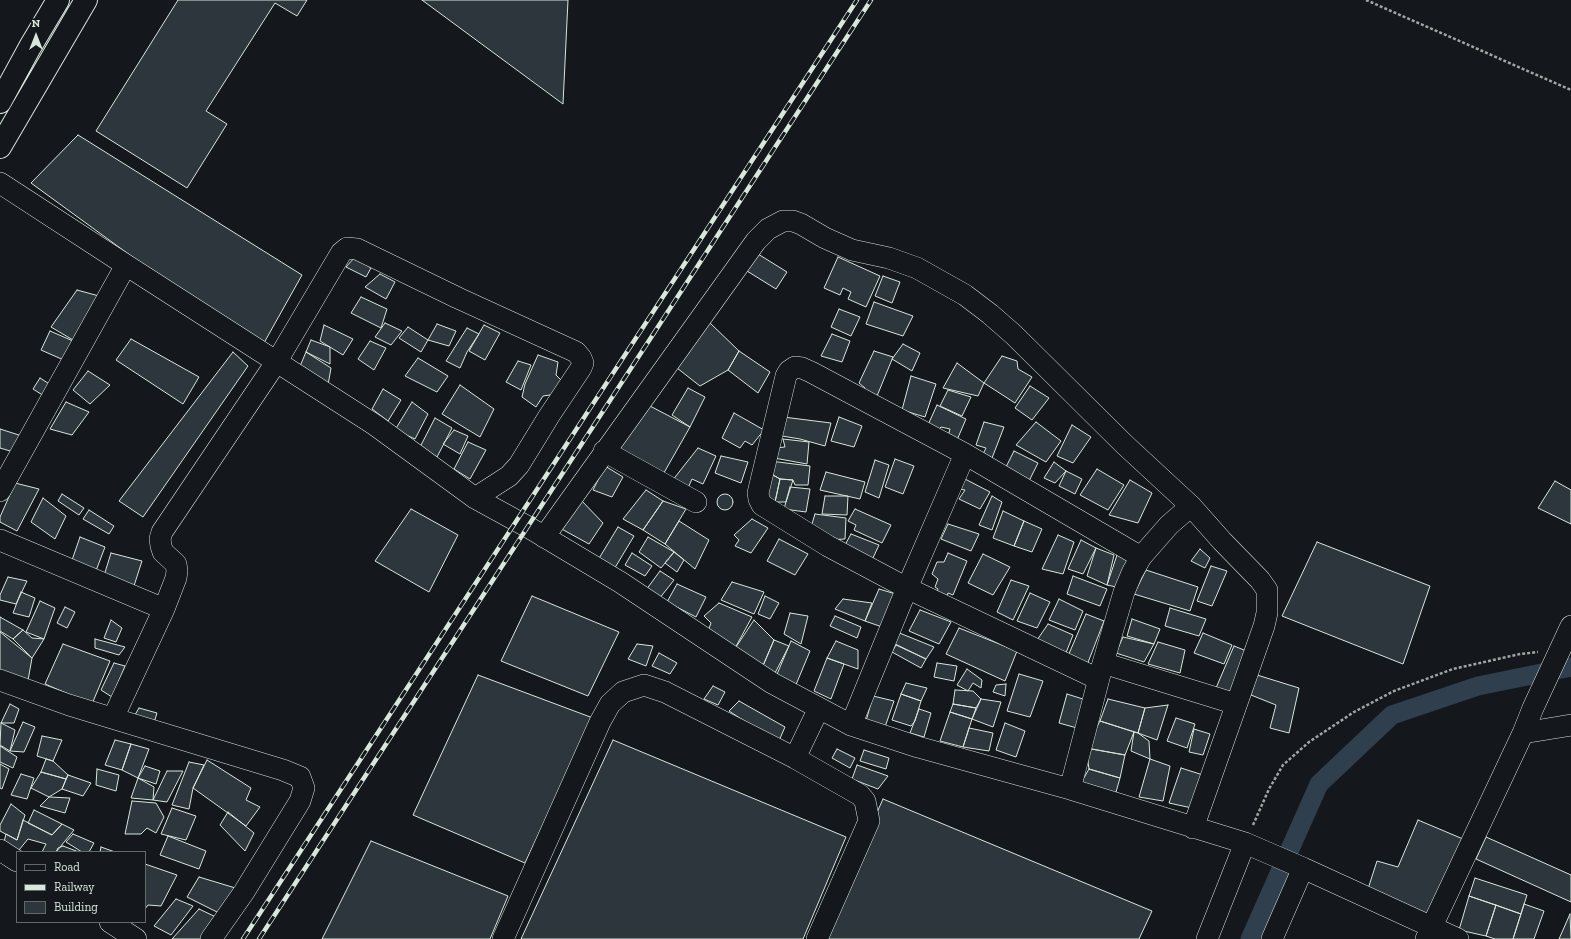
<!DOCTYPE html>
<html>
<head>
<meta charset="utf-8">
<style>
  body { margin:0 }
  #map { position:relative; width:1571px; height:939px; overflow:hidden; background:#14181c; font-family:"Zilla Slab",serif }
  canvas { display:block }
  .legend { position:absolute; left:16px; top:851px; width:130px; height:72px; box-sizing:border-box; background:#14181c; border:1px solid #626a69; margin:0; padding:5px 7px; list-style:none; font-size:12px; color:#d8e6dc }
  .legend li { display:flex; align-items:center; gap:8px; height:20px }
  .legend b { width:20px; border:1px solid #626a69 }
  .north { position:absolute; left:16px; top:16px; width:40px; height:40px; -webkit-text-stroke:3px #14181c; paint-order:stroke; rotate:0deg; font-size:11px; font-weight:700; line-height:16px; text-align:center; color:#d8e6dc }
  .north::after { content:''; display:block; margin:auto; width:14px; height:18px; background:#d8e6dc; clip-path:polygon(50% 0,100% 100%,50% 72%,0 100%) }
</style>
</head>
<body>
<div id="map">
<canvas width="1571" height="939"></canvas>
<ul class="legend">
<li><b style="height:5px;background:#14181c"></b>Road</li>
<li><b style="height:5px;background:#d8e6dc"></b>Railway</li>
<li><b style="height:11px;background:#2c363c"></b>Building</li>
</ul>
<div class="north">N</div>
</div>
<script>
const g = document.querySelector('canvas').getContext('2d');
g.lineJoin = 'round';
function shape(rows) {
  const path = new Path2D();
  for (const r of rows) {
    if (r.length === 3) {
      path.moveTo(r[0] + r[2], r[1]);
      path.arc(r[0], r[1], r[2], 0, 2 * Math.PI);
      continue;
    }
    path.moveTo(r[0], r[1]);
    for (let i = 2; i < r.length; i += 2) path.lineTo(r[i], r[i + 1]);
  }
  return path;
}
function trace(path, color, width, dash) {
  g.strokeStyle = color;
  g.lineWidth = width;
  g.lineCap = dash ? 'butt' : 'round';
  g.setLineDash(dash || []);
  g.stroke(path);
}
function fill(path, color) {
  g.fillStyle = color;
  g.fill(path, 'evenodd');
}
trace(shape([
  [1250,939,1319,784,1392,715,1478,686,1571,667]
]), '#2f3f4d', 19);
const building = shape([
  [178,0,307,0,297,16,275,3,206,111,227,124,187,188,96,131,178,0],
  [422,0,568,0,563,104,422,0],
  [78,135,302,275,260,350,31,183,78,135],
  [758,254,787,272,776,289,747,271,758,254],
  [355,257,371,268,366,277,346,267,355,257],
  [838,257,880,276,866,307,848,299,851,292,843,288,840,295,824,288,838,257],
  [380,274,395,282,386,299,365,287,380,274],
  [883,276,900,282,892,303,875,296,883,276],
  [77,290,99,296,78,343,51,327,77,290],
  [361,297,387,309,381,328,351,313,361,297],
  [874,302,913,316,903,336,866,324,874,302],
  [839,309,860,317,851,336,831,327,839,309],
  [709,322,739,351,728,370,700,386,677,368,709,322],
  [385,323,402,331,391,345,375,337,385,323],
  [437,324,456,331,449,346,428,340,437,324],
  [324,325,353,339,343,355,320,341,324,325],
  [484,325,500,333,485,360,469,351,484,325],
  [408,327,428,340,421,352,399,338,408,327],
  [467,328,479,334,467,352,460,368,446,361,467,328],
  [50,331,73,341,66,361,41,350,50,331],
  [832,334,850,341,842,362,821,356,832,334],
  [131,339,199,377,183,404,116,360,131,339],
  [311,340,330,347,330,364,306,352,311,340],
  [370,341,386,348,374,370,358,359,370,341],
  [903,344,920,353,912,371,892,359,903,344],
  [739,351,770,372,758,393,728,370,739,351],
  [874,351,893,357,877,396,862,392,865,388,859,383,874,351],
  [233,352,248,366,143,517,119,501,233,352],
  [306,352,331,368,328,385,298,371,306,352],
  [538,355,558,362,556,375,564,383,557,394,543,396,536,407,522,397,525,384,538,355],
  [1002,356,1017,361,1018,369,1032,377,1015,403,984,383,1002,356],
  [418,358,448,376,437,392,405,376,418,358],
  [518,361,531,365,521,390,506,382,518,361],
  [957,363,984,383,978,396,943,388,957,363],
  [88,371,110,385,90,404,73,390,88,371],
  [911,376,936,384,925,417,902,410,911,376],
  [40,378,51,385,44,396,33,389,40,378],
  [460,385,494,409,480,437,442,414,460,385],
  [1030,386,1049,398,1032,420,1015,408,1030,386],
  [688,388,705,397,690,427,672,415,688,388],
  [383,389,401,400,388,421,372,409,383,389],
  [948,390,971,397,962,416,940,406,948,390],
  [66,402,89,412,72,435,50,429,66,402],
  [412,402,428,414,415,439,395,430,412,402],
  [937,405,966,419,957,440,948,436,950,429,941,427,937,432,927,427,937,405],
  [650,406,690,427,661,478,615,453,650,406],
  [734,413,764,430,752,445,745,441,740,448,722,438,734,413],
  [783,417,831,423,825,446,800,439,776,435,783,417],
  [839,417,862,426,854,447,831,441,839,417],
  [435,418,452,428,437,457,420,447,435,418],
  [984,422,1004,427,992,458,983,454,986,448,976,445,984,422],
  [1036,422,1061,441,1046,462,1016,445,1036,422],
  [1072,425,1091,437,1073,463,1057,456,1072,425],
  [0,429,22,436,17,453,0,448,0,429],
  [454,430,468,436,460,454,443,444,454,430],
  [783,439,809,442,807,464,774,458,774,448,785,447,783,439],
  [468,442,486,450,470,479,454,469,468,442],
  [698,448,716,456,703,484,692,479,688,488,672,481,698,448],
  [1014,451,1038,463,1029,481,1005,469,1014,451],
  [721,456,748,462,741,483,715,473,721,456],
  [895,459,914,466,903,494,885,487,895,459],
  [875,460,889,465,879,498,865,492,875,460],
  [770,461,810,466,808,485,795,485,793,480,780,479,766,471,770,461],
  [1054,462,1066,471,1055,483,1044,478,1054,462],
  [605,466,623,477,612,497,593,490,605,466],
  [1097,469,1124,485,1108,510,1080,495,1097,469],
  [766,471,780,479,775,502,763,502,766,471],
  [1066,471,1082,479,1075,494,1059,486,1066,471],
  [826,472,865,482,860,499,820,490,826,472],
  [780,479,793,480,786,502,775,502,780,479],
  [965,479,990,492,980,509,959,499,965,490,959,489,965,479],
  [1130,480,1152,493,1138,523,1109,515,1130,480],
  [1555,481,1571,490,1571,524,1538,508,1555,481],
  [15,483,39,489,17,531,0,522,0,517,15,483],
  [790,487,810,489,806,512,784,509,790,487],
  [646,490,663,501,643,530,623,519,646,490],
  [725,502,8],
  [62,494,84,508,79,515,58,501,62,494],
  [825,496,848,496,847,515,822,514,825,496],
  [992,496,1002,502,992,530,979,525,992,496],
  [43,498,66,516,55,539,31,522,43,498],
  [580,499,603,523,589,544,558,527,580,499],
  [663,501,686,509,665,544,643,530,663,501],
  [411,509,458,535,429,592,375,561,411,509],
  [855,509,891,525,882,543,854,530,856,525,848,521,855,509],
  [89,510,114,526,109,534,83,519,89,510],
  [1003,511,1024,521,1014,546,993,538,1003,511],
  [815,514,846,518,845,539,827,540,811,527,815,514],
  [752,519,768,528,751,553,735,546,739,540,734,535,752,519],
  [679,521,709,540,695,569,665,544,679,521],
  [1024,521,1042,529,1032,552,1014,546,1024,521],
  [948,524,979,534,971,551,941,539,948,524],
  [618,527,634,536,613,571,598,560,618,527],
  [851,534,879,545,872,560,845,545,851,534],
  [1058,535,1074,542,1063,574,1042,569,1058,535],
  [80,537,105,547,94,576,70,566,80,537],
  [648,537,674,552,661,568,639,552,648,537],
  [779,539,808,554,795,575,767,561,779,539],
  [1081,540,1096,548,1083,574,1068,569,1081,540],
  [1317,542,1430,586,1403,664,1282,616,1317,542],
  [1096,548,1114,555,1107,585,1087,576,1096,548],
  [1200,549,1210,558,1205,568,1191,561,1200,549],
  [674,552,684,560,677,572,665,563,674,552],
  [111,553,142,561,132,592,103,579,111,553],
  [632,553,652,566,645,576,625,565,632,553],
  [948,553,967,561,953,595,948,593,946,598,937,592,938,589,935,587,938,579,932,574,937,562,944,562,948,553],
  [983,554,1010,567,993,595,968,583,983,554],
  [1117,555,1131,560,1121,588,1107,585,1117,555],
  [1211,566,1227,571,1212,606,1197,601,1211,566],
  [1146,570,1198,587,1190,611,1134,594,1146,570],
  [660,571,674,580,659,599,646,590,660,571],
  [1073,576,1107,589,1100,606,1067,594,1073,576],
  [8,577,27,581,16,604,0,600,0,595,8,577],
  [1011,580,1029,586,1013,620,997,612,1011,580],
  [732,582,764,592,754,614,721,600,732,582],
  [677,584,706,597,696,617,667,602,677,584],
  [879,589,899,595,885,628,865,621,879,589],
  [21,592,35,598,29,617,13,613,21,592],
  [1030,593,1050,602,1037,628,1017,621,1030,593],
  [532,596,619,632,588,696,501,661,532,596],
  [765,596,779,603,770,619,758,614,765,596],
  [843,599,872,603,865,621,835,609,843,599],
  [1059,599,1083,611,1075,630,1049,620,1059,599],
  [40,601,55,608,44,639,26,632,40,601],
  [719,603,752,617,734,650,707,634,711,623,704,616,719,603],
  [65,607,75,612,67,628,57,623,65,607],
  [1170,608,1206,619,1199,636,1165,626,1170,608],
  [920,610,951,622,939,644,909,631,920,610],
  [790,613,808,616,801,644,784,634,790,613],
  [1086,614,1104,621,1087,665,1068,656,1086,614],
  [835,616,861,627,857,638,830,626,835,616],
  [0,617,23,630,13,639,0,631,0,617],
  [1132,619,1160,629,1154,644,1127,636,1132,619],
  [111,620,122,628,116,642,104,638,111,620],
  [754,620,774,640,762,668,734,650,754,620],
  [1048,624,1073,635,1064,658,1035,643,1048,624],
  [959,628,1017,651,1005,681,946,654,959,628],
  [23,630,32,638,44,639,32,658,13,639,23,630],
  [0,632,32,658,27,686,0,670,0,632],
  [897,632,934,647,926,659,891,642,897,632],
  [1203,633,1232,645,1224,664,1194,653,1203,633],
  [1123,637,1154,644,1144,662,1116,653,1123,637],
  [95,639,125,647,119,655,95,648,95,639],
  [774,640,789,646,775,673,762,668,774,640],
  [791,641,810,651,795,687,775,679,791,641],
  [836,641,858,650,858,669,827,658,836,641],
  [1158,642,1185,650,1180,673,1148,664,1158,642],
  [63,644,110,661,92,704,45,684,63,644],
  [637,644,653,646,646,666,628,659,637,644],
  [896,645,926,659,921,668,892,652,896,645],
  [1234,646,1249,652,1231,694,1216,688,1234,646],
  [659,653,677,663,670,674,652,666,659,653],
  [827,658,844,664,831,699,814,691,827,658],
  [114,663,125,666,112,697,101,690,114,663],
  [937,663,957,666,954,681,934,677,937,663],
  [967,669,982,680,981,688,973,683,968,691,957,685,967,669],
  [1019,674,1043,681,1030,717,1007,711,1019,674],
  [478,675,593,718,525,863,413,815,478,675],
  [1257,675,1299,688,1289,733,1270,728,1276,705,1251,695,1257,675],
  [906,683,927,688,921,701,901,694,906,683],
  [1006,684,1005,696,993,692,996,685,1006,684],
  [713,686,725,692,718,705,704,699,713,686],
  [955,690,973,691,981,699,976,708,953,704,955,690],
  [901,694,921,701,915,721,911,726,892,720,901,694],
  [1067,694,1086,700,1077,728,1059,723,1067,694],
  [873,696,894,701,885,727,866,721,873,696],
  [981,699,1001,702,993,727,972,719,981,699],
  [1108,699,1145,708,1138,733,1100,721,1108,699],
  [739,701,785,727,778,743,729,711,739,701],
  [10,704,19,709,14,723,1,723,10,704],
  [953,704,976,708,972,719,950,712,953,704],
  [1168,705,1157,740,1138,733,1145,708,1168,705],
  [139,708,157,713,153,726,132,720,139,708],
  [919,709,931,713,924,737,910,733,919,709],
  [950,712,972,719,963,747,940,741,950,712],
  [1176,718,1195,724,1187,748,1167,741,1176,718],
  [1100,721,1134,732,1125,755,1086,748,1100,721],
  [23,722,35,727,24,752,10,751,23,722],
  [1,723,15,730,10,751,0,745,1,723],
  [1005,723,1025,731,1016,757,996,750,1005,723],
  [969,728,993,733,989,751,963,747,969,728],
  [1194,729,1210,734,1203,755,1189,752,1194,729],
  [1134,732,1138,733,1149,741,1150,759,1131,751,1134,732],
  [42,736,62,740,53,761,37,756,42,736],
  [115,740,131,744,122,770,105,765,115,740],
  [613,740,846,837,803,939,521,939,613,740],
  [131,744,149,749,138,778,122,770,131,744],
  [0,746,17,757,13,768,0,762,0,746],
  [1086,748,1125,755,1120,778,1089,769,1086,748],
  [837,749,855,758,850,768,832,758,837,749],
  [864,750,889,758,886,769,860,761,864,750],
  [46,759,53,761,68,775,66,779,41,772,46,759],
  [1150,759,1170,766,1163,801,1139,797,1150,759],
  [207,760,251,788,246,800,260,807,246,826,193,788,207,760],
  [189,762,204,765,193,788,189,809,172,805,189,762],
  [0,764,9,769,2,789,0,788,0,764],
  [857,765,888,776,878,789,852,779,857,765],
  [145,766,160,771,156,784,138,778,145,766],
  [1181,768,1203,775,1192,808,1169,803,1181,768],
  [97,769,119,775,116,791,96,785,97,769],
  [1089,769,1120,778,1114,799,1081,783,1089,769],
  [167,771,183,771,167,802,153,800,167,771],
  [41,772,66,779,62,789,49,797,31,788,41,772],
  [21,774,34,778,27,799,11,795,21,774],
  [68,775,91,783,83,796,62,789,68,775],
  [138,778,154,787,153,800,131,798,138,778],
  [49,797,70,798,65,813,40,806,49,797],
  [883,799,1152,911,1139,939,821,939,883,799],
  [132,801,156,803,164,817,156,833,147,828,141,834,125,834,132,801],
  [11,804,25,815,17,840,0,831,0,825,11,804],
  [172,808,196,816,186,840,161,834,172,808],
  [34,810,62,824,52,835,28,823,34,810],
  [228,812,254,833,245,851,220,825,228,812],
  [23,820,52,835,62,824,74,830,56,852,42,852,46,844,28,839,19,850,4,842,6,834,17,840,23,820],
  [1418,820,1463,839,1428,920,1367,892,1377,861,1398,867,1418,820],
  [73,834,94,843,89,852,82,852,66,842,73,834],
  [168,836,206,851,199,869,160,855,168,836],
  [1486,837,1571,875,1571,902,1476,859,1486,837],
  [371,841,508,896,490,939,322,939,371,841],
  [63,846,79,852,56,852,58,848,63,846],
  [101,847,115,852,100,852,101,847],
  [145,864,177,875,161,906,148,905,145,909,145,864],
  [199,877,242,890,223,915,187,897,199,877],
  [1475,878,1527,895,1521,914,1469,896,1475,878],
  [1469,896,1496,905,1486,936,1459,930,1469,896],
  [176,899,193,906,171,935,154,926,176,899],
  [1524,904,1544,911,1534,939,1513,939,1524,904],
  [1496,905,1521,914,1513,939,1495,939,1486,936,1496,905],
  [199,909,218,918,202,939,172,939,199,909],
  [1570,914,1571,939,1559,939,1570,914]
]);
fill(building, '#2c363c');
trace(building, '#d8e6dc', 1);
const minor = shape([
  [0,183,126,265,375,425,475,498,528,527,620,582,772,683,851,725,918,747,1070,789,1245,843,1303,868,1458,939],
  [604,451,696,502],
  [0,491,126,265],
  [544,537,756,241,768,229,783,221,793,221,801,224,825,238,852,250,889,258,917,268,965,295,990,314,1014,335,1124,444,1191,506,1222,541,1260,580,1267,590,1267,613,1264,626,1193,828],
  [0,540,164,609],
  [1103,663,1236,704],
  [1098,679,907,588,828,546,762,505,759,499,758,493,786,376,789,371,795,367,802,368,811,372,965,454,1141,557],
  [0,680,69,705,283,770,300,777,304,788,300,801,244,892,211,939],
  [113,718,164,609,176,578,177,571,176,564,163,552,161,546,160,539,162,532,277,361,341,253,347,248,357,249,458,298,576,352,581,358,583,363,581,368,549,416,519,465,509,476,475,498],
  [851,725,907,588,965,454],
  [1523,733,1571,725],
  [795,758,819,708],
  [1070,789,1103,663,1124,592,1132,573,1141,557,1169,525,1191,506],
  [0,850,17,861],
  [110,922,136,939],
  [503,939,600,722,610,704,623,692,644,685,665,692,795,758,860,795,865,801,869,821,817,939],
  [1207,939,1245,843],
  [1272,939,1303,868],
  [1426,939,1523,733,1533,708,1571,626]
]);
const highway = shape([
  [0,102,30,47,58,0],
  [0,147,86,0]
]);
trace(minor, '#d8e6dc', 22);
trace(highway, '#d8e6dc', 24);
trace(shape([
  [1366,0,1571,90],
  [1253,825,1269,789,1283,765,1309,742,1354,712,1394,691,1453,669,1520,654,1538,652]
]), '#9da8a2', 2.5, [3, 2]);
trace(minor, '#14181c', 21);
trace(highway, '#14181c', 22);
const rail = shape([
  [243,939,857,0],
  [259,939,871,0]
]);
trace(rail, '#d8e6dc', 4.5);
trace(rail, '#14181c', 3, [9]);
</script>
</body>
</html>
